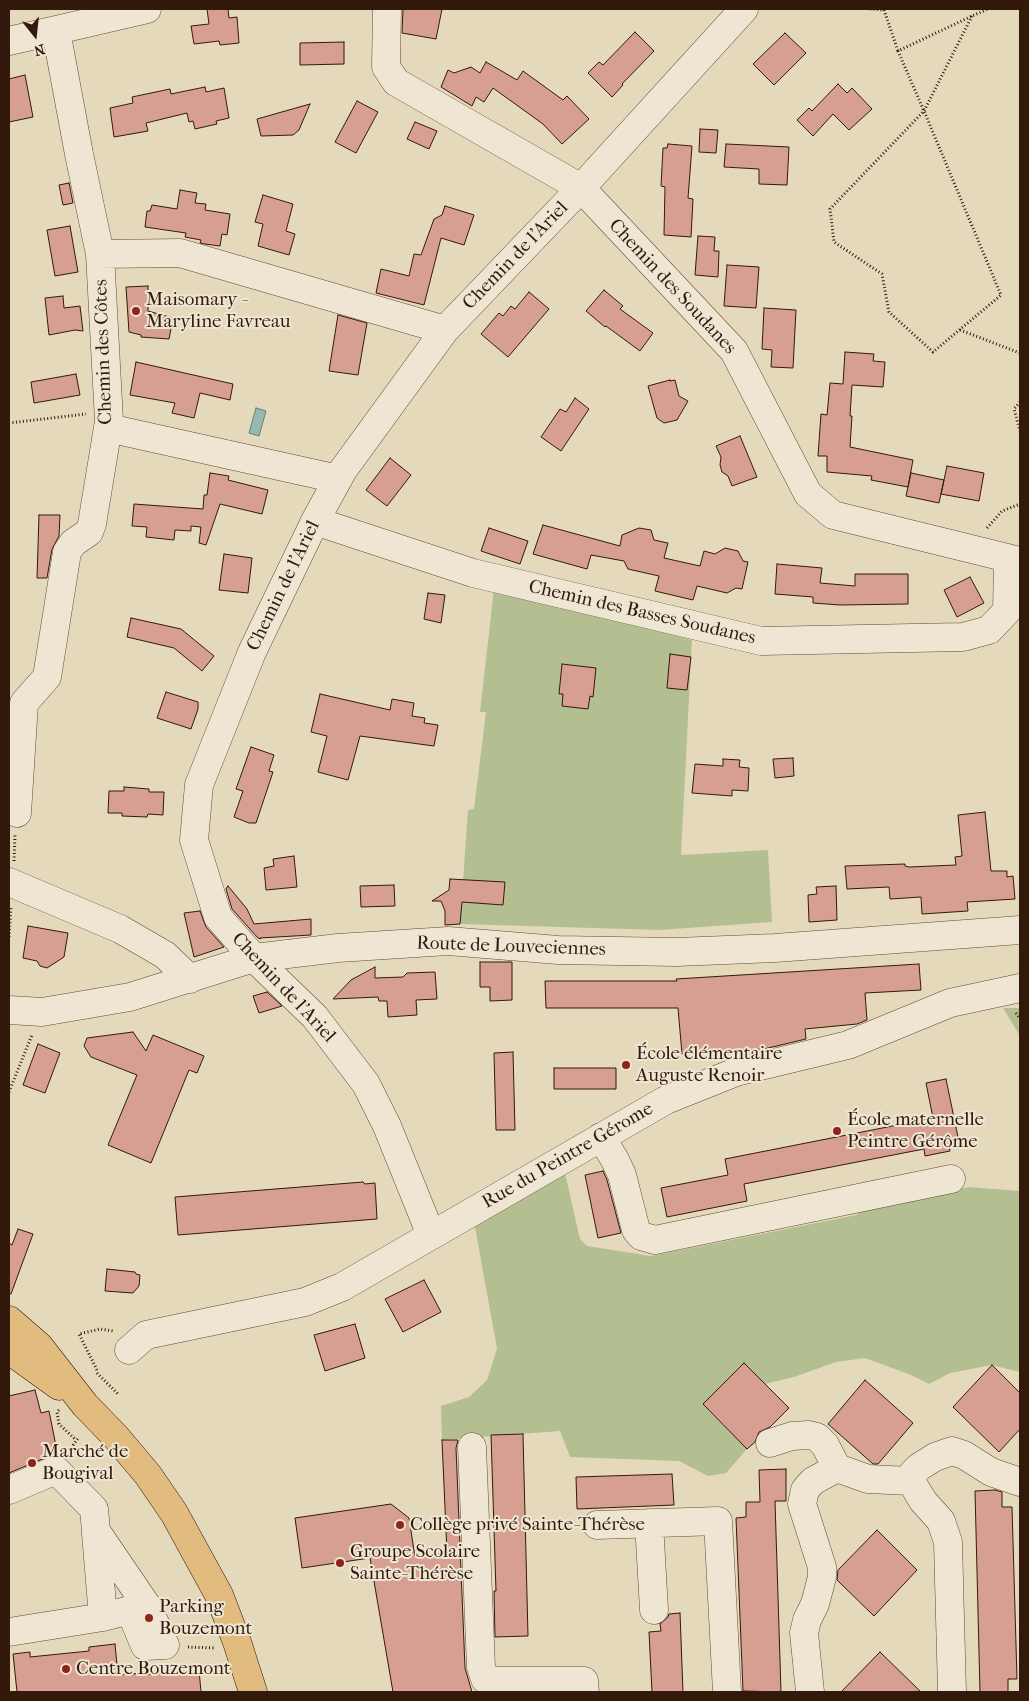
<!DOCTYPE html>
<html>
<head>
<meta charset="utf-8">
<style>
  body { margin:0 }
  #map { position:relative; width:1029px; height:1701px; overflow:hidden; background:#e5d9bc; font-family:"IM FELL French Canon",serif }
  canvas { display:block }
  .frame { position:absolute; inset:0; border:10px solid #33190b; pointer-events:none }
  .north { position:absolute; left:10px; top:10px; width:50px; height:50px; -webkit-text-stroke:4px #eee6d3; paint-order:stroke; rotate:164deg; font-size:14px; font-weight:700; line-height:20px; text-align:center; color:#33190b }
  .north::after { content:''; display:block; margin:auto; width:18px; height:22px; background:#33190b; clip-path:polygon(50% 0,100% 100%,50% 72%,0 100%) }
</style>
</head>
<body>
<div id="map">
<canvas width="1029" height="1701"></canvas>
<div class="frame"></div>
<div class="north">N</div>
</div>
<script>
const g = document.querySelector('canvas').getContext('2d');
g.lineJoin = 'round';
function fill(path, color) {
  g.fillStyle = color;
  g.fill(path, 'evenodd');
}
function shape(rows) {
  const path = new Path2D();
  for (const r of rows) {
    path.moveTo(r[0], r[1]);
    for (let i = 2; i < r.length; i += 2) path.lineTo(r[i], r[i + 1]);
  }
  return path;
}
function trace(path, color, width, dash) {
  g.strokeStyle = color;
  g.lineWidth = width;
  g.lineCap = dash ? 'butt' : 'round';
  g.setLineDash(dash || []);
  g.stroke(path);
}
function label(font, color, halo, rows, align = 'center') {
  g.font = font + ' "IM FELL French Canon",serif';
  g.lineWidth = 4;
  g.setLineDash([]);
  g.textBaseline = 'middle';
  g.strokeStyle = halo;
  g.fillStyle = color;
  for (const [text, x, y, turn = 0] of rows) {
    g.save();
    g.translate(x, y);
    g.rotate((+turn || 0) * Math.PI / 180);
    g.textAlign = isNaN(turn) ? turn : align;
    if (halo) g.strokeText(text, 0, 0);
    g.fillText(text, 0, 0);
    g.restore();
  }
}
fill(shape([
  [494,589,692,640,681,855,768,850,772,922,659,930,460,924,468,810,474,809,486,712,480,712],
  [1003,1008,1020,1008,1020,1036],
  [565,1173,580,1239,587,1246,651,1256,856,1215,864,1208,969,1187,1020,1191,1020,1372,992,1365,950,1373,929,1384,911,1375,865,1358,836,1362,794,1377,765,1384,744,1363,703,1404,747,1449,726,1473,708,1476,679,1461,570,1457,560,1431,442,1440,441,1406,469,1397,487,1380,497,1349,475,1227,558,1175]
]), '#b4bf91');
const water = shape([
  [256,408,266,411,259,436,249,433,256,408]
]);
fill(water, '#96bab1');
trace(water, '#6e7a6f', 1);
const building = shape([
  [207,9,228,9,229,18,237,17,239,43,220,45,219,41,194,44,191,26,209,24,207,9],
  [403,9,442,9,436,39,402,33,403,9],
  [635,32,654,51,622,84,623,85,612,97,588,73,599,62,603,65,635,32],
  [785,33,806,53,774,85,753,64,785,33],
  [344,42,344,64,300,65,300,43,344,42],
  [486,62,517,80,523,71,563,100,567,96,589,119,562,144,543,124,493,88,484,102,476,97,472,106,441,87,448,70,454,73,471,67,480,73,486,62],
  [25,75,33,117,9,122,9,79,25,75],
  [838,84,847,93,852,88,872,109,849,130,833,114,813,136,797,120,809,108,812,111,838,84],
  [205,87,206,92,224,88,229,118,216,121,217,124,195,129,193,121,189,122,187,113,146,123,148,131,114,137,110,108,133,103,132,97,170,89,171,94,205,87],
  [357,101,378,112,356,153,335,142,357,101],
  [310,104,299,130,293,135,261,136,257,119,310,104],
  [415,122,437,131,429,149,407,139,415,122],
  [700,129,718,130,716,153,699,152,700,129],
  [668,144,692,146,688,198,693,199,691,237,664,235,665,187,661,186,663,148,667,148,668,144],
  [726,144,789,147,787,185,759,184,759,169,724,167,726,144],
  [69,183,73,203,63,205,59,185,69,183],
  [180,190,197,193,195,203,206,204,205,210,230,214,227,235,222,234,220,246,205,244,200,243,201,240,185,237,186,233,145,227,147,211,150,211,152,205,177,209,180,190],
  [263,195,293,204,286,231,295,234,289,255,258,246,263,224,255,222,263,195],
  [445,206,474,215,464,245,441,238,424,305,376,293,381,269,409,276,414,254,421,255,434,219,442,215,445,206],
  [70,226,78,272,55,276,47,230,70,226],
  [698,236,715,237,714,251,719,251,718,277,695,275,698,236],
  [727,265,759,267,756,308,724,306,727,265],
  [148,286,148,311,173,318,169,339,141,337,141,335,129,332,126,287,148,286],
  [604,290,623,306,620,309,653,333,640,351,606,326,605,327,586,311,604,290],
  [529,292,549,309,508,357,481,334,499,313,503,316,511,306,515,309,529,292],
  [63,296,64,308,80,306,83,331,75,330,49,335,45,298,63,296],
  [764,308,796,310,793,368,771,367,772,350,762,349,764,308],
  [338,315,367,323,358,375,329,371,338,315],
  [845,352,874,354,873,361,885,362,883,387,852,385,850,416,852,416,850,447,913,460,908,487,871,480,872,476,827,472,827,456,818,456,821,414,827,415,830,383,843,384,845,352],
  [136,362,233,384,230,400,200,393,194,418,172,413,175,403,130,395,136,362],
  [76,374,80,395,34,403,31,382,76,374],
  [670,380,670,381,675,380,679,396,688,401,677,420,664,423,657,418,648,386,670,380],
  [575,398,589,409,561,451,541,437,560,409,566,412,575,398],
  [740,436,757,477,732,486,728,476,722,472,720,465,721,457,716,446,740,436],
  [390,458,411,475,387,506,366,490,390,458],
  [947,466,984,473,979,501,941,494,947,466],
  [210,473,229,476,228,480,268,490,262,514,220,504,206,545,199,543,201,527,191,526,191,531,175,530,174,540,146,537,147,527,132,526,134,504,203,509,204,495,207,495,210,473],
  [911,473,944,480,939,503,906,496,911,473],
  [39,515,60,515,59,536,52,549,47,578,37,578,39,515],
  [543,525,620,546,622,535,639,528,651,530,654,540,668,543,664,558,700,566,704,551,715,554,725,548,738,551,743,561,748,562,742,589,736,588,727,593,697,586,693,600,655,591,659,576,628,569,624,561,591,555,587,569,533,554,543,525],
  [489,528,528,541,520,564,481,551,489,528],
  [224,554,252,558,248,593,219,590,224,554],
  [777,564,822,568,820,583,855,586,855,574,908,574,908,604,840,605,813,603,813,597,775,594,777,564],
  [970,577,984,603,957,617,944,590,970,577],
  [428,593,445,595,441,623,424,619,428,593],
  [131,618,181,629,214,656,202,671,174,648,127,637,131,618],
  [670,654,691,657,687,690,667,688,670,654],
  [562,664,596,668,593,697,590,696,588,709,562,706,563,694,559,694,562,664],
  [166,692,198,702,198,709,191,729,157,718,166,692],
  [320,694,390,710,392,699,414,703,412,716,425,718,424,723,438,725,434,746,360,736,348,780,318,772,327,736,311,732,320,694],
  [251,747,274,755,269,771,273,772,256,823,249,823,234,817,243,791,236,789,251,747],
  [793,758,794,776,775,778,773,759,793,758],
  [723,759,740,760,739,767,749,768,748,791,732,790,732,796,692,793,695,764,723,766,723,759],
  [124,787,149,789,149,792,164,792,163,815,148,814,147,817,122,816,122,813,108,813,109,791,124,791,124,787],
  [985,812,991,871,1007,871,1007,877,1013,876,1015,899,967,902,968,911,922,914,921,897,890,899,889,887,847,889,845,866,905,864,905,866,909,867,956,865,955,857,962,856,958,815,985,812],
  [294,856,297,887,266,890,264,868,274,866,273,859,294,856],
  [450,879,505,882,503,905,462,902,460,924,445,925,445,911,441,901,432,901,449,890,450,879],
  [394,885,395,906,361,907,360,886,394,885],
  [228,886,247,909,254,924,311,919,311,935,260,938,261,939,258,938,232,909,226,889,228,886],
  [836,886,837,920,809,922,808,895,817,894,816,887,836,886],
  [200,911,206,927,224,947,194,957,184,913,200,911],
  [28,926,68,933,64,957,47,968,40,966,37,961,23,958,28,926],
  [480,962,512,962,512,1000,490,1001,490,987,480,987,480,962],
  [919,964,921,990,865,993,867,1020,857,1024,805,1029,806,1039,764,1049,682,1054,678,1008,546,1008,545,981,677,981,676,979,919,964],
  [375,967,375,978,403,977,407,973,435,972,437,999,416,1000,417,1015,388,1017,387,1001,379,1001,378,997,333,999,351,980,375,967],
  [267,992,282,1006,259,1013,253,996,267,992],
  [133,1032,146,1051,153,1035,204,1056,197,1073,189,1070,151,1163,108,1145,137,1075,91,1057,84,1046,87,1038,133,1032],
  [38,1044,60,1053,45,1093,23,1085,38,1044],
  [513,1052,515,1130,496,1130,494,1053,513,1052],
  [554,1068,616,1068,616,1089,554,1089,554,1068],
  [946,1079,959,1142,949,1145,950,1151,925,1156,924,1149,744,1184,747,1201,667,1217,661,1188,728,1175,725,1159,933,1118,926,1083,946,1079],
  [603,1171,607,1180,621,1233,598,1238,585,1175,603,1171],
  [363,1182,365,1184,375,1183,377,1219,178,1235,175,1197,363,1182],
  [18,1229,33,1234,11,1294,9,1294,9,1243,12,1245,18,1229],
  [107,1269,135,1272,136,1274,140,1275,139,1286,133,1293,105,1291,107,1269],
  [424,1280,441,1312,403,1332,385,1299,424,1280],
  [355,1324,365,1358,325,1371,314,1335,355,1324],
  [744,1363,789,1408,770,1427,759,1432,755,1442,747,1449,703,1404,744,1363],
  [992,1365,1020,1393,1020,1429,999,1452,953,1407,992,1365],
  [865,1380,913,1423,878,1464,873,1464,828,1424,865,1380],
  [35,1390,41,1413,49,1411,55,1441,52,1455,9,1473,9,1396,35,1390],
  [523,1434,528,1636,495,1637,494,1591,496,1591,491,1435,523,1434],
  [442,1440,458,1440,456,1448,465,1668,472,1692,393,1692,370,1558,302,1568,295,1518,391,1504,409,1518,415,1557,447,1553,442,1440],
  [786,1469,786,1501,775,1501,781,1692,743,1691,736,1518,746,1517,746,1502,760,1502,759,1470,786,1469],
  [672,1474,674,1505,577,1509,576,1477,672,1474],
  [995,1490,1002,1492,1002,1507,1012,1507,1017,1679,1008,1679,1008,1692,980,1692,975,1491,995,1490],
  [877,1530,917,1570,874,1616,837,1580,838,1570,877,1530],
  [680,1613,683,1692,652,1692,649,1632,661,1631,660,1624,668,1617,669,1614,680,1613],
  [115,1644,118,1675,143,1673,143,1675,199,1670,201,1692,17,1692,13,1654,30,1652,30,1657,89,1651,89,1647,115,1644],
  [880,1652,921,1692,841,1692,880,1652]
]);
fill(building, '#d69f91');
trace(building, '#33190b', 1);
const minor = shape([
  [387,9,386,67,396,82,581,188,734,351,808,494,833,515,1020,561],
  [9,41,147,9],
  [100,254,180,253,445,330],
  [108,428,338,479],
  [315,521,473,573,761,641,963,637,989,630,1007,611,1008,559],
  [17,813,24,703,47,677,67,552,73,543,89,532,92,524,109,421,100,254,79,154,56,31],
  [9,882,120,929,165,955,190,979],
  [9,1010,42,1012,130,997,254,958,338,948,448,941,558,950,677,952,775,948,1020,930],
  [601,1137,615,1160,622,1175,636,1230,641,1236,655,1240,951,1179],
  [431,1235,387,1126,366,1084,315,1017,254,958,218,917,194,840,199,785,252,652,315,521,343,470,445,330,581,188,744,9],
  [129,1350,146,1335,305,1302,342,1287,666,1100,736,1072,848,1045,950,1003,1020,988],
  [770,1443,792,1436,809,1435,817,1437,825,1445,837,1468,868,1479,911,1481],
  [472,1447,481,1667,485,1679,489,1681,584,1681,585,1692],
  [9,1490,56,1470,94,1509,96,1531,147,1606,130,1610,145,1646,165,1645,147,1606],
  [649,1523,654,1610],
  [597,1525,718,1521,727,1692],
  [96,1533,103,1617],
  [9,1632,103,1617,130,1610],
  [810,1692,804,1633,807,1620,815,1604,822,1577,822,1567,802,1504,805,1490,813,1481,837,1468],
  [952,1692,948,1542,941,1521,923,1501,911,1481,913,1473,919,1467,935,1457,952,1451,964,1455,991,1472,1020,1482]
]);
const major = shape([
  [9,1320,39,1346,85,1405,116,1437,148,1475,174,1513,219,1595,237,1642,253,1692],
  [9,1350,59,1386]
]);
trace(minor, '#604937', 29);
trace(major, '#33190b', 29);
trace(shape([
  [870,9,884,10,898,51],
  [972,16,924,111,830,209,834,242,882,274,889,312,933,352,1001,295,924,111,898,51,972,16,988,9],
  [960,330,1020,353],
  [1020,402,1014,409,1020,431],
  [9,423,86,414],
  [987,528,1002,511,1020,504],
  [14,861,15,835],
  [9,937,11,907],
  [1016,1013,1020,1019],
  [9,1092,32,1035],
  [97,1370,79,1334,100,1329,114,1331],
  [97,1373,118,1394],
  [59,1410,57,1412,59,1424,76,1440],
  [69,1451,79,1437],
  [188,1647,215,1648]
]), '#33190b', 3, [1, 2.5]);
trace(minor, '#eee6d3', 28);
trace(major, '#e2bc7e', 28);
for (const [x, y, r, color] of [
  [136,311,5,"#8f2418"],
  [626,1065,5,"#8f2418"],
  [837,1131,5,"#8f2418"],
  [32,1463,5,"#8f2418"],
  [400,1525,5,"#8f2418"],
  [340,1563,5,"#8f2418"],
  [149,1618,5,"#8f2418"],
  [66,1669,5,"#8f2418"]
]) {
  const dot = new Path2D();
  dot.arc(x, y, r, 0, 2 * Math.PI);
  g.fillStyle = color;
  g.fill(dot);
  trace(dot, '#eee6d3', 2);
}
label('19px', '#33190b', '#eee6d3', [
  ["Chemin de l'Ariel",516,256,-46],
  ["Chemin des Soudanes",672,287,47],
  ["Chemin des Côtes",104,352,-92],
  ["Chemin de l'Ariel",284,586,-64],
  ["Chemin des Basses Soudanes",642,613,13],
  ["Route de Louveciennes",511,947,2],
  ["Chemin de l'Ariel",283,988,47],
  ["Rue du Peintre Gérome",568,1156,-30]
]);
label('19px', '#33190b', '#eee6d3', [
  ["Maisomary -",146,300],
  ["Maryline Favreau",146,322],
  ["École élémentaire",636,1054],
  ["Auguste Renoir",636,1076],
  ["École maternelle",847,1120],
  ["Peintre Gérôme",847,1142],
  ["Marché de",42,1452],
  ["Bougival",42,1474],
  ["Collège privé Sainte-Thérèse",410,1525],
  ["Groupe Scolaire",350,1552],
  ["Sainte-Thérèse",350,1574],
  ["Parking",159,1607],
  ["Bouzemont",159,1629],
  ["Centre Bouzemont",76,1669]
], 'left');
</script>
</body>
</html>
